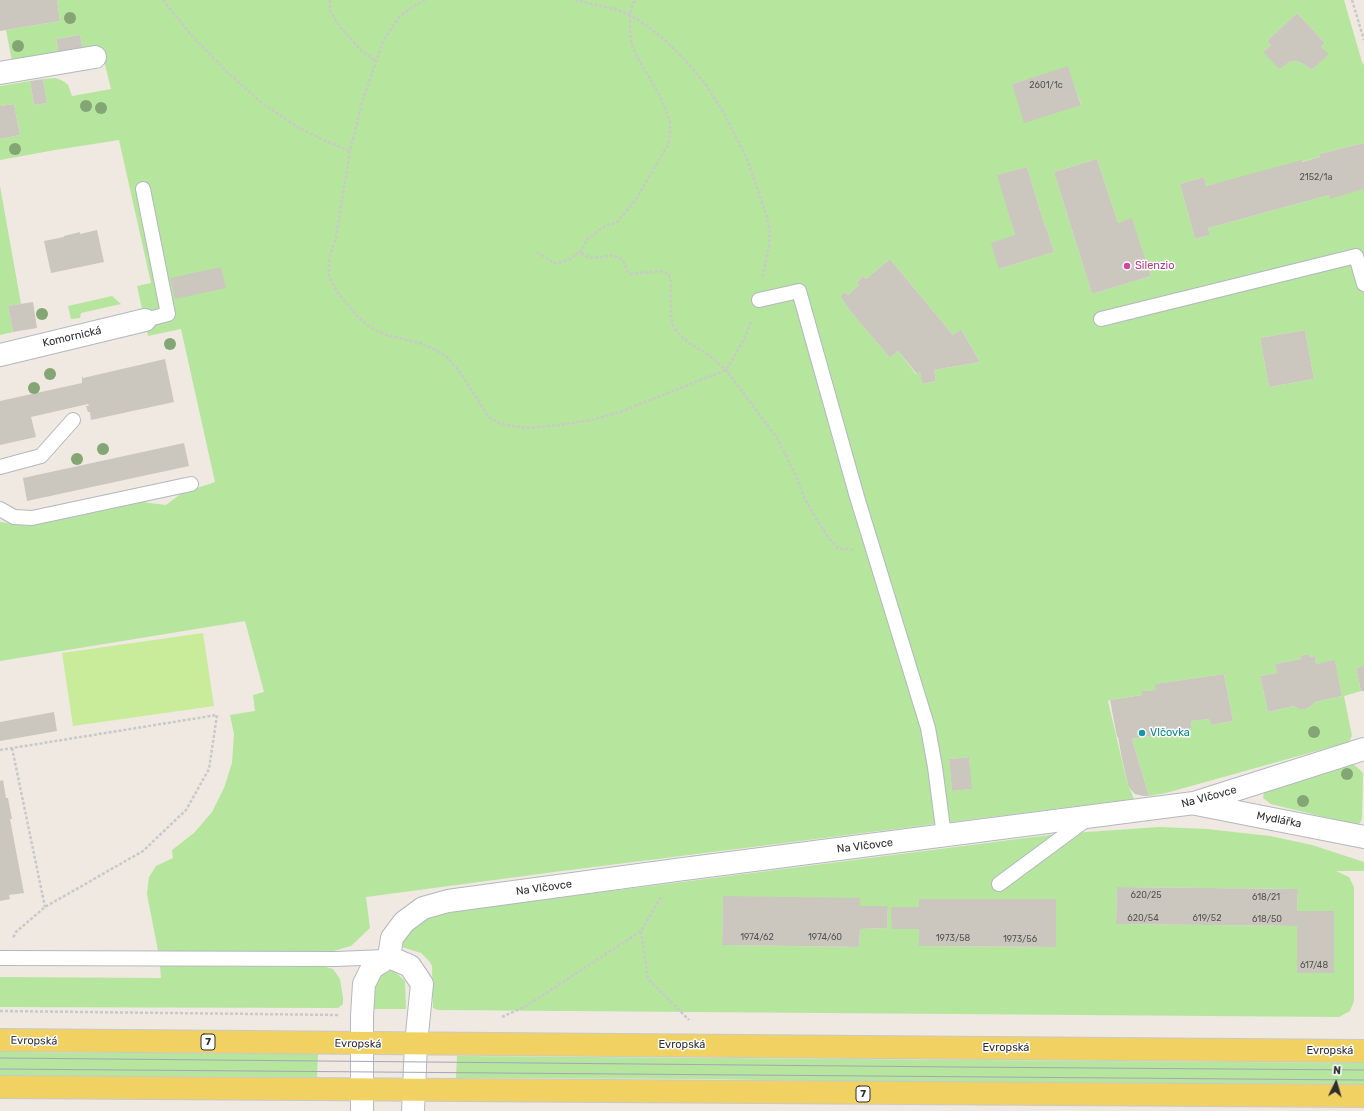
<!DOCTYPE html>
<html>
<head>
<meta charset="utf-8">
<style>
  body { margin:0 }
  #map { position:relative; width:1364px; height:1111px; overflow:hidden; background:#efe9e1; font-family:Rubik,sans-serif }
  canvas { display:block }
  .north { position:absolute; left:1316px; top:1063px; width:40px; height:40px; -webkit-text-stroke:3px #fff; paint-order:stroke; rotate:5deg; font-size:11px; font-weight:700; line-height:16px; text-align:center; color:#2e2e2e }
  .north::after { content:''; display:block; margin:auto; width:14px; height:18px; background:#2e2e2e; clip-path:polygon(50% 0,100% 100%,50% 72%,0 100%) }
</style>
</head>
<body>
<div id="map">
<canvas width="1364" height="1111"></canvas>
<div class="north">N</div>
</div>
<script>
const g = document.querySelector('canvas').getContext('2d');
g.lineJoin = 'round';
function fill(path, color) {
  g.fillStyle = color;
  g.fill(path, 'evenodd');
}
function shape(rows) {
  const path = new Path2D();
  for (const r of rows) {
    path.moveTo(r[0], r[1]);
    for (let i = 2; i < r.length; i += 2) path.lineTo(r[i], r[i + 1]);
  }
  return path;
}
function trace(path, color, width, dash) {
  g.strokeStyle = color;
  g.lineWidth = width;
  g.lineCap = dash ? 'butt' : 'round';
  g.setLineDash(dash || []);
  g.stroke(path);
}
function label(font, color, halo, rows, align = 'center') {
  g.font = font + ' Rubik,sans-serif';
  g.lineWidth = 3;
  g.setLineDash([]);
  g.textBaseline = 'middle';
  g.strokeStyle = halo;
  g.fillStyle = color;
  for (const [text, x, y, turn = 0] of rows) {
    g.save();
    g.translate(x, y);
    g.rotate((+turn || 0) * Math.PI / 180);
    g.textAlign = isNaN(turn) ? turn : align;
    if (halo) g.strokeText(text, 0, 0);
    g.fillText(text, 0, 0);
    g.restore();
  }
}
fill(shape([
  [57,0,1344,0,1362,62,1364,65,1364,143,1319,154,1320,157,1206,186,1204,177,1180,184,1195,239,1210,235,1208,228,1329,195,1330,198,1364,189,1364,666,1356,668,1361,691,1344,696,1352,736,1349,742,1166,793,1149,796,1132,739,1190,729,1190,728,1192,728,1191,721,1209,719,1211,725,1233,721,1224,674,1156,684,1156,690,1142,691,1142,695,1110,700,1108,701,1127,782,1134,799,562,871,366,897,370,928,351,946,330,952,158,951,147,894,149,877,156,866,173,858,172,850,194,833,212,812,224,788,232,763,234,734,230,715,255,711,253,695,264,692,245,621,0,661,0,522,31,526,142,502,166,505,182,493,215,482,181,329,148,336,137,286,151,283,119,140,55,150,0,160,0,139,20,135,14,104,0,106,0,86,30,81,34,105,47,103,43,79,56,78,63,81,68,85,72,96,111,89,101,48,83,50,80,35,56,39,59,54,12,61,6,30,60,21],
  [1297,13,1325,43,1321,47,1328,54,1312,70,1300,62,1291,61,1283,66,1263,52,1271,45,1267,41],
  [1068,67,1081,104,1012,84],
  [1097,159,1118,223,1132,219,1151,276,1092,294,1054,172],
  [1027,167,1045,227,1046,226,1054,252,999,269,1015,235,998,175],
  [890,259,953,335,961,329,980,362,934,370,936,381,922,384,920,372,916,374,898,351,890,358,851,312,840,296,845,292,848,295,859,285,857,282,863,276,866,279],
  [1305,330,1314,379,1269,387,1260,338],
  [1309,654,1310,657,1315,656,1316,664,1335,661,1342,696,1315,702,1313,705,1306,709,1299,709,1294,706,1268,712,1260,676,1277,673,1275,664,1301,659,1300,656],
  [969,757,971,789,952,791,949,759],
  [0,186,21,304,8,306,13,332,0,335],
  [112,296,121,304,81,313,80,318,71,319,68,306],
  [1349,765,1354,765,1358,768,1363,773,1362,819,1360,823,1357,825,1271,804,1263,798,1264,792],
  [1159,827,1207,829,1270,836,1312,845,1364,862,1364,871,1336,871,1349,877,1354,887,1354,1001,1350,1011,1339,1017,438,1010,433,1008,432,966,430,962,421,953,405,948,403,947,401,944,419,920,439,913,1057,834],
  [1117,887,1298,889,1297,911,1334,911,1334,973,1297,973,1297,926,1116,924],
  [723,897,860,906,888,906,887,928,860,929,859,947,722,945],
  [919,899,1056,899,1056,947,919,946,919,929,892,929,892,907,919,907],
  [160,966,326,967,333,969,340,979,343,998,343,1004,338,1008,0,1007,0,977,161,978],
  [377,970,393,970,405,981,406,1009,372,1009,370,983],
  [0,1052,318,1054,317,1077,0,1076],
  [457,1056,1364,1063,1364,1084,930,1083,709,1079,456,1078]
]), '#b6e59e');
fill(shape([
  [203,633,214,706,73,726,62,653]
]), '#c9ec9a');
fill(shape([
  [0,0,57,0,60,21,0,31],
  [1297,13,1325,43,1321,47,1329,54,1312,70,1300,62,1291,61,1279,69,1263,52,1271,45,1267,41],
  [80,35,83,50,59,54,56,39],
  [1068,66,1081,105,1024,123,1012,84],
  [43,79,47,103,34,105,30,81],
  [14,104,20,135,0,139,0,106],
  [1364,143,1364,189,1330,199,1329,195,1208,228,1210,235,1195,239,1180,184,1204,177,1206,186,1302,160,1302,162,1320,157,1319,154],
  [1097,159,1118,223,1132,218,1151,276,1092,294,1054,172],
  [1027,167,1045,227,1046,226,1054,252,999,269,991,243,1015,235,997,175],
  [97,230,104,262,51,273,44,241,64,237,64,236,80,232,80,234],
  [890,259,953,335,961,329,980,362,934,370,936,381,922,384,920,372,917,374,898,351,890,358,851,312,840,296,845,292,848,295,859,285,857,282,863,276,866,279],
  [221,267,226,288,175,299,170,278],
  [33,302,37,328,13,332,8,306],
  [1305,330,1314,379,1269,387,1260,338],
  [165,359,174,402,91,420,90,412,88,412,86,406,89,406,88,404,31,417,36,437,0,445,0,401,82,383,82,375,83,378],
  [184,443,189,466,27,501,23,478],
  [1309,654,1310,657,1315,656,1316,664,1335,660,1342,696,1315,702,1313,705,1306,709,1299,709,1294,706,1268,712,1260,676,1277,673,1275,664,1301,659,1300,656],
  [1364,666,1364,691,1361,691,1356,668],
  [1224,674,1233,721,1211,725,1209,719,1191,721,1192,728,1190,728,1190,729,1132,739,1149,796,1143,796,1135,794,1131,790,1128,785,1122,759,1118,737,1117,737,1110,700,1142,695,1142,691,1156,690,1155,684],
  [54,712,57,731,0,741,0,722],
  [969,757,972,789,952,791,949,759],
  [3,780,6,798,8,798,12,819,10,819,24,893,9,895,10,899,0,901,0,781],
  [1117,887,1298,889,1297,911,1334,911,1334,973,1297,973,1297,926,1116,924],
  [723,896,860,898,860,906,888,906,887,928,860,929,859,947,722,945],
  [919,899,1056,899,1056,947,919,946,919,929,892,929,891,907,919,907]
]), '#cbc7bf');
const service = shape([
  [143,189,168,314,145,320],
  [759,300,799,291,857,497,928,728,935,767,944,836],
  [1101,319,1356,256,1364,284],
  [0,467,41,456,73,420],
  [0,509,14,517,32,518,191,484],
  [999,884,1087,819],
  [0,958,336,959,386,957]
]);
const minor = shape([
  [0,73,95,57],
  [0,355,145,320],
  [1196,804,1364,837],
  [389,957,410,966,422,984,416,1044,413,1111],
  [362,1111,362,1016,364,984,372,968,389,957,392,938,404,922,423,908,448,901,676,870,1194,803,1364,749]
]);
const primary = shape([
  [0,1040,1364,1051],
  [0,1087,1364,1096]
]);
trace(service, '#b4b7c1', 16);
trace(minor, '#b4b7c1', 24);
trace(primary, '#c9c9c9', 24);
trace(shape([
  [163,0,192,36,228,73,262,103,299,128,326,141,350,151],
  [330,0,330,11,340,27,361,50,376,61],
  [425,0,411,8,399,17,383,41,362,103,350,151,336,237,329,259,329,277,338,293,358,317,370,327,386,335,420,343,436,350,448,358,459,371,489,417,499,423,511,426,528,428,560,425,591,420,620,412,726,370,744,340,752,319],
  [575,0,618,10,630,15,647,26,665,40,685,60,706,85,725,115,747,159,766,214,770,232,769,247,762,279],
  [1352,0,1364,40],
  [537,252,554,263,562,262,569,260,576,254,580,253,591,258,604,257,610,255,617,257,623,260,627,271,631,274,659,271,665,272,669,275,671,282,671,316,673,326,681,336,689,343,706,353,726,370,777,438,796,476,805,500,827,536,838,548,853,550],
  [580,253,587,239,605,226,610,224,616,223,635,201,668,145,670,133,670,122,666,111,660,96,636,55,632,45,630,34,630,15,633,3,636,0],
  [12,748,45,907],
  [0,750,217,715,209,769,186,810,143,851,45,907,16,932,13,938],
  [641,931,648,979,689,1020],
  [0,1011,339,1015],
  [502,1017,526,1006,641,931,661,897]
]), '#c9c9c9', 2.5, [3, 2]);
trace(service, '#fff', 14);
trace(minor, '#fff', 22);
trace(primary, '#f2d163', 22);
trace(shape([
  [0,1058,957,1067,1364,1070],
  [0,1069,1364,1080]
]), '#a3a6b8', 1);
g.fillStyle = '#84a574';
for (const [x, y] of [
  [70,18],
  [18,46],
  [86,106],
  [101,108],
  [15,149],
  [42,314],
  [170,344],
  [50,374],
  [34,388],
  [103,449],
  [77,459],
  [1314,732],
  [1347,774],
  [1303,801]
]) {
  g.beginPath();
  g.arc(x, y, 6, 0, 2 * Math.PI);
  g.fill();
}
for (const [x, y, r, color] of [
  [1127,266,4,"#d1479c"],
  [1142,733,4,"#0f9aa8"]
]) {
  const dot = new Path2D();
  dot.arc(x, y, r, 0, 2 * Math.PI);
  g.fillStyle = color;
  g.fill(dot);
  trace(dot, '#fff', 1.5);
}
label('9px', '#555452', null, [
  ["2601/1c",1046,85],
  ["2152/1a",1316,177],
  ["620/25",1146,895],
  ["618/21",1266,897],
  ["620/54",1143,918],
  ["619/52",1207,918],
  ["618/50",1267,919],
  ["1974/62",757,937],
  ["1974/60",825,937],
  ["1973/58",953,938],
  ["1973/56",1020,939],
  ["617/48",1314,965]
]);
for (const [x, y, w] of [
  [208,1042,14],
  [863,1094,14]
]) {
  const box = new Path2D();
  box.roundRect(x - w / 2, y - 8, w, 16, 3);
  g.fillStyle = '#fff';
  g.fill(box);
  trace(box, '#2e2e2e', 1);
}
label('bold 10px', '#2e2e2e', null, [
  ["7",208,1042],
  ["7",863,1094]
]);
label('11px', '#b23c85', '#fff', [
  ["Silenzio",1135,266]
], 'left');
label('11px', '#2e2e2e', '#fff', [
  ["Komornická",72,337,-13],
  ["Na Vlčovce",1209,797,-15],
  ["Mydlářka",1279,820,11],
  ["Na Vlčovce",865,846,-7],
  ["Na Vlčovce",544,888,-8],
  ["Evropská",34,1041,1],
  ["Evropská",358,1044,1],
  ["Evropská",682,1045],
  ["Evropská",1006,1048],
  ["Evropská",1330,1051]
]);
label('11px', '#0d838f', '#fff', [
  ["Vlčovka",1150,733]
], 'left');
</script>
</body>
</html>
